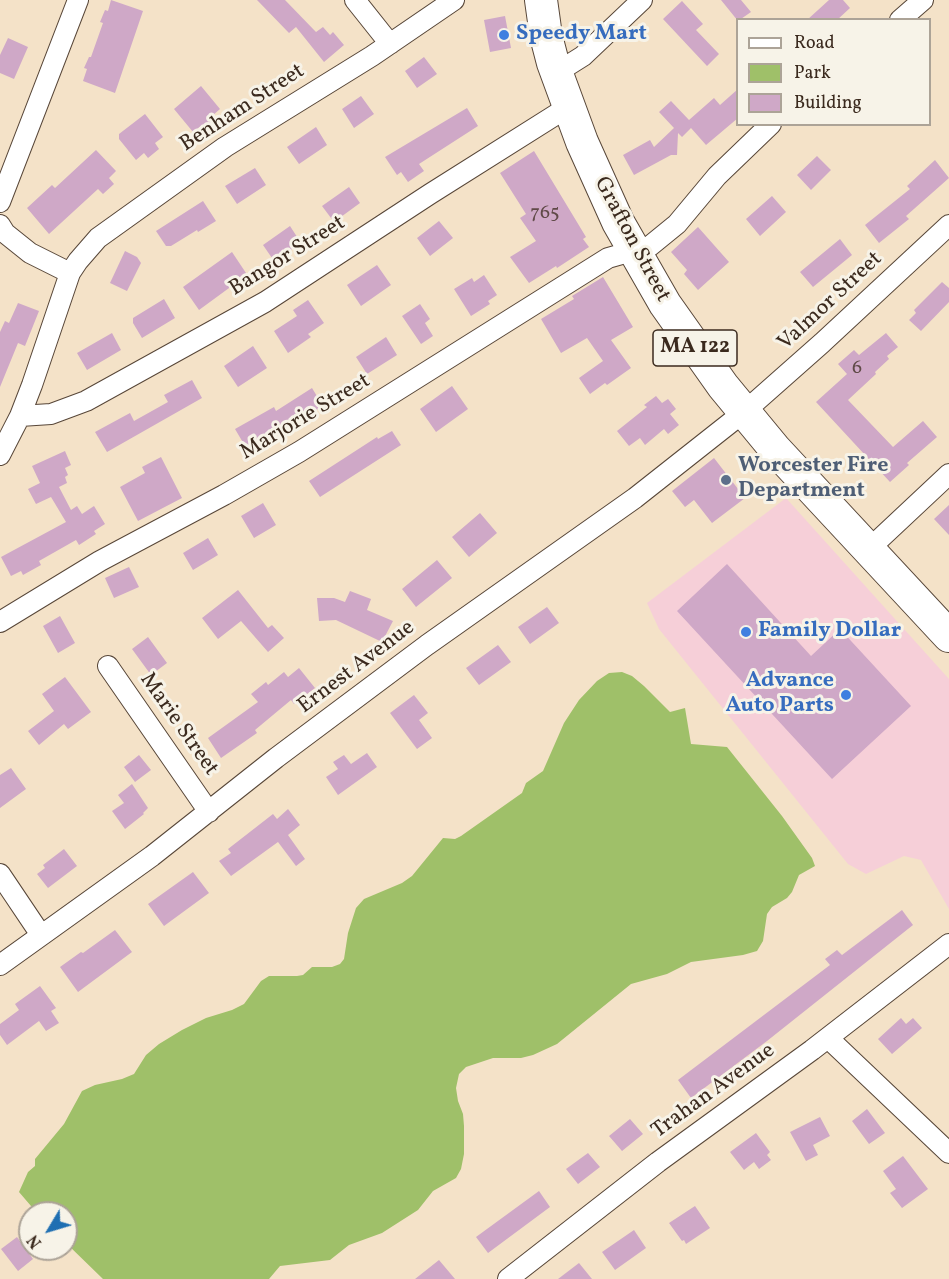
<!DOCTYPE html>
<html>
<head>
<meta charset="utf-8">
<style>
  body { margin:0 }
  #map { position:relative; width:949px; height:1279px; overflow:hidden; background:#f4e2c8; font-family:Vollkorn,serif }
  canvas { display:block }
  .legend { position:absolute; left:736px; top:18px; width:195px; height:108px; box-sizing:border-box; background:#f7f3e8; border:2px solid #aca397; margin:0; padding:8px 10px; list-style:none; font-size:18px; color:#3b2a1e }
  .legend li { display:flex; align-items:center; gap:12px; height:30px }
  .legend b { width:30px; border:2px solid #aca397 }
  .north { position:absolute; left:18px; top:1201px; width:60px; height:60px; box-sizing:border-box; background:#f7f3e8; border:2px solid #aca397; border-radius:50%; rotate:232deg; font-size:16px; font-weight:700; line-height:24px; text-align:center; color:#3b2a1e }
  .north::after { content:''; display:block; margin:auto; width:21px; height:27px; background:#1f6fb2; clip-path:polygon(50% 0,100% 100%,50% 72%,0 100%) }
</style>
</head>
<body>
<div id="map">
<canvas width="949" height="1279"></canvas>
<ul class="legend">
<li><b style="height:8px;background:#fff"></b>Road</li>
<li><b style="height:16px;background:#9fc069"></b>Park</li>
<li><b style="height:16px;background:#cfa8c7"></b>Building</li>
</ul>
<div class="north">N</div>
</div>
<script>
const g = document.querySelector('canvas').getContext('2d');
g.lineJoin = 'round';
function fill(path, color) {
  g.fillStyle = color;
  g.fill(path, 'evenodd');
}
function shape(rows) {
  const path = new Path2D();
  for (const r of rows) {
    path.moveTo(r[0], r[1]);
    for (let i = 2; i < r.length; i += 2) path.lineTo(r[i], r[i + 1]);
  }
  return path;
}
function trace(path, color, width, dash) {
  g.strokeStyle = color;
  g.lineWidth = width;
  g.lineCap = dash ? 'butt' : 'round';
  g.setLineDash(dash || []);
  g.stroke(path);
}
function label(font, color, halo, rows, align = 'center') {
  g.font = font + ' Vollkorn,serif';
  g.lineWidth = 6;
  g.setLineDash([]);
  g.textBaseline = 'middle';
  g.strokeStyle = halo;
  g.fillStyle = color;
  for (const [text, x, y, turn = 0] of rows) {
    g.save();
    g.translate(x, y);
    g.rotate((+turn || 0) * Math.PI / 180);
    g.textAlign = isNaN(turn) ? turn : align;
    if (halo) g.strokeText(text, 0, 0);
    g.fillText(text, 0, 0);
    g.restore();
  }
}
fill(shape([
  [786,498,949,679,949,909,921,860,904,856,866,874,848,864,659,629,647,603]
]), '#f6cfd8');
fill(shape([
  [622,672,632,676,644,686,670,712,685,708,691,744,727,747,782,816,812,858,815,866,799,875,792,892,787,898,772,907,767,914,763,941,757,951,743,955,691,962,667,974,631,984,557,1044,533,1055,521,1058,493,1058,466,1067,459,1074,456,1088,458,1101,463,1114,464,1126,464,1154,461,1169,456,1178,433,1191,418,1210,382,1233,349,1245,330,1260,280,1266,269,1279,103,1279,66,1243,66,1213,37,1213,19,1192,28,1172,35,1166,35,1159,64,1124,82,1091,95,1085,122,1079,134,1074,146,1055,159,1044,182,1030,206,1018,232,1010,244,1004,261,981,269,976,297,976,303,975,312,967,332,967,340,964,344,959,348,933,356,908,364,899,402,883,412,876,443,838,455,839,461,836,522,793,526,783,543,771,564,723,579,700,597,681,609,673]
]), '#9fc069');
fill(shape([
  [111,0,143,11,115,93,83,81,87,69,84,68,89,57,91,57,103,23,100,22,105,10,108,11],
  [257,0,285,0,316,32,323,27,330,35,333,32,344,45,324,62,296,27,289,33],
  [721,0,741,0,751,12,738,21],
  [829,0,843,0,850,8,837,20,807,20],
  [682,1,703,24,696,30,719,54,707,66,663,19],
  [505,16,511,48,490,52,484,20],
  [8,38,28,47,14,79,0,73,0,55],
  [424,57,437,74,417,88,405,71],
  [201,86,220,109,212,116,216,122,205,131,201,126,193,132,174,109],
  [738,89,738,118,706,145,691,128,682,137,678,133,677,155,671,155,634,175,623,155,650,140,654,147,674,128,659,112,671,101,689,120,714,98,720,105],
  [361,96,374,114,354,128,342,109],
  [467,108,478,126,419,164,424,171,408,182,401,172,397,175,385,157],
  [145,114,163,137,155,143,159,149,148,158,144,153,136,160,119,139,119,134],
  [316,127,327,145,299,164,287,147],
  [96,150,116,171,109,178,114,184,103,194,98,189,49,234,27,208,52,185,55,188],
  [534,151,586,237,583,239,589,247,557,268,556,266,529,283,510,257,536,241,520,218,526,214,500,173],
  [817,156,831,170,811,190,797,175],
  [935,160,949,178,906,216,909,219,879,243,865,225,910,189,907,186],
  [255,168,266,185,237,204,225,186],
  [349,187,360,203,334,222,322,206],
  [772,196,786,212,760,236,746,219],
  [203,201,216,221,198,232,197,230,171,246,166,246,156,231],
  [439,221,453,238,430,256,417,238],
  [290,226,301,243,274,261,263,245],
  [698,227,729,262,698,290,684,274,687,270,671,252],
  [840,239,852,255,813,287,800,272],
  [125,251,137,257,141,263,127,291,110,283],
  [232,252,246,273,239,278,240,280,199,310,183,287],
  [377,265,391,285,361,306,347,285],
  [484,275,497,295,488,301,490,304,471,316,454,289,472,278,474,282],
  [603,277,633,327,611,340,631,368,607,385,605,383,590,394,579,378,603,361,587,338,561,353,541,319,574,299,572,296],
  [942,282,949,288,949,302,921,331,909,320,916,313,914,310],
  [164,299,175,318,142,338,133,323,133,318],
  [308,300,324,323,308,334,311,337,288,353,274,331,297,316,293,310],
  [18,303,39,311,25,346,18,343,0,387,0,332,5,321,9,323],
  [420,304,430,319,425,323,433,336,421,344,402,316],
  [112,333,121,350,87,370,77,353],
  [886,333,898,347,887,356,889,359,875,372,876,374,848,400,893,447,923,421,937,437,907,463,909,465,890,482,816,402,847,374,838,364,854,350,859,355],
  [386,337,397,355,367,374,356,357],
  [253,346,267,368,238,387,224,366],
  [192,380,202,398,107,452,95,432,130,413,134,421,168,402,164,395],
  [452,386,468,409,436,432,420,409],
  [312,388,323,406,248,451,235,429,274,407,276,411],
  [656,396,662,403,668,399,676,409,670,414,679,425,668,434,664,429,645,445,640,438,629,446,617,431,647,407,644,405],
  [392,431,401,445,320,497,309,481,377,437,378,439],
  [65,451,71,465,65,468,68,475,65,477,67,483,59,487,71,510,77,506,82,514,94,506,105,524,94,531,96,534,79,545,76,540,39,561,41,565,23,575,21,571,11,576,1,557,66,522,51,497,36,504,28,489,40,483,32,466],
  [161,457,182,498,138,521,120,487,145,473,142,467],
  [714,458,745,498,712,523,694,500,685,507,672,491],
  [263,503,276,525,254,538,241,516],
  [949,505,949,535,934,519],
  [480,513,497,533,469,557,452,537],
  [208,538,218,555,193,570,183,553],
  [437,560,452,578,416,607,402,589],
  [727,564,811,656,840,629,911,706,832,779,677,611],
  [129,567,139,587,114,598,105,578],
  [238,590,268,628,272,625,284,638,268,652,241,621,218,639,202,618],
  [350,591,371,599,367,610,393,621,382,642,336,620,319,621,317,598,334,598,345,602],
  [547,607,559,623,530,644,518,627],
  [60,616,75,643,58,653,43,626],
  [148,637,167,663,151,675,132,649],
  [498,645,511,662,479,685,466,668],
  [299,668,315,688,294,704,291,700,255,730,257,733,221,758,208,738,258,702,251,694,266,682,268,685,284,672,288,677],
  [65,677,91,712,68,729,64,724,39,745,28,731,54,711,42,694],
  [414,695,428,713,419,720,432,738,417,749,390,713],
  [367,753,377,767,338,795,326,777,338,769,333,762,344,755,351,764],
  [139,755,151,770,135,782,124,767],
  [11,768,26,789,0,808,0,775],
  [132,784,148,808,143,813,144,814,125,829,112,811,124,803,118,795],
  [288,809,300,825,288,835,305,859,296,866,278,842,231,876,219,861,231,853,228,849,273,814,277,819],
  [64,849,77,866,48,888,37,874,45,868,43,865],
  [193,872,209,893,164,926,148,904],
  [902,910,913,925,767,1041,691,1098,678,1080,830,965,825,959,837,950,842,955],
  [115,930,132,952,78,992,60,967,81,952,83,953],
  [40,986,56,1008,51,1011,59,1023,46,1031,39,1021,7,1045,0,1035,0,1024,19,1010,15,1004],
  [901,1018,906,1024,913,1018,922,1028,892,1054,878,1039],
  [867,1109,885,1133,869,1144,852,1121],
  [820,1117,830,1136,813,1145,818,1155,806,1161,790,1132],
  [630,1119,643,1134,622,1151,609,1136],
  [756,1133,770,1152,767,1155,771,1160,759,1169,754,1162,744,1170,730,1152],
  [588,1153,600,1167,578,1184,566,1169],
  [903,1156,928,1189,902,1208,890,1193,896,1189,883,1171],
  [539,1191,550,1207,488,1253,476,1237],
  [695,1206,710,1228,686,1244,684,1240,682,1241,669,1223],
  [634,1230,646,1248,615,1270,602,1252],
  [17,1237,33,1259,18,1271,1,1249],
  [439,1260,455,1279,415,1279],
  [579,1263,592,1279,558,1279]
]), '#cfa8c7');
const minor = shape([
  [355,0,390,44],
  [900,20,923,0],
  [556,73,583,56,642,0],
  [0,202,78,0],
  [0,225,5,233,30,253,70,273],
  [20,416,51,414,86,401,265,302,430,194,568,107],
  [0,455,20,416,32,385,70,273,78,261,98,238,225,147,372,56,454,0],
  [869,549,949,474],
  [0,622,100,561,224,495,299,452,608,258,650,246,677,224,717,176,771,124],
  [108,666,209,812],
  [0,874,41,935],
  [0,965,152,856,276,758,427,645,635,498,744,412,822,343,949,225],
  [828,1038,949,1153],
  [508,1279,658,1162,812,1050,949,944]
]);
const trunk = shape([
  [541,0,546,36,553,63,582,142,618,222,665,304,723,386,775,449,949,636]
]);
trace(minor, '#574638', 22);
trace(trunk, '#574638', 34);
trace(minor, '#fff', 20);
trace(trunk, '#fff', 32);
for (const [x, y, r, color] of [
  [504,35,6,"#3f7fe0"],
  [726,480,6,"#5c6f8a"],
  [746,632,6,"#3f7fe0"],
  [846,695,6,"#3f7fe0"]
]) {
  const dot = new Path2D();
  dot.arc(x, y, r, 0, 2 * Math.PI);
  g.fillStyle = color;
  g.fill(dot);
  trace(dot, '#f7f3e8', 2);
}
label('20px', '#604a48', null, [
  ["765",545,214],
  ["6",857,369]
]);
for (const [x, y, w] of [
  [695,348,84]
]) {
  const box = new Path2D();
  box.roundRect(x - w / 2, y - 18, w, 36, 4.5);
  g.fillStyle = '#f7f3e8';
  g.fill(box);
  trace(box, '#3b2a1e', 1.5);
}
label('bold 21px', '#3b2a1e', null, [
  ["MA 122",695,348]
]);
label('bold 22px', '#366cbe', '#f7f3e8', [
  ["Speedy Mart",516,35],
  ["Family Dollar",758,632],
  ["Advance",834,682,"right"],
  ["Auto Parts",834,707,"right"]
], 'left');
label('22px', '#3b2a1e', '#f7f3e8', [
  ["Benham Street",243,109,-33],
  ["Grafton Street",631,240,62],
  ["Bangor Street",288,257,-32],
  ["Valmor Street",831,302,-43],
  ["Marjorie Street",306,418,-31],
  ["Ernest Avenue",357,668,-37],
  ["Marie Street",178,725,55],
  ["Trahan Avenue",714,1092,-36]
]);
label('bold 22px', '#4e5e75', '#f7f3e8', [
  ["Worcester Fire",738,467],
  ["Department",738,492]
], 'left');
</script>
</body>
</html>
